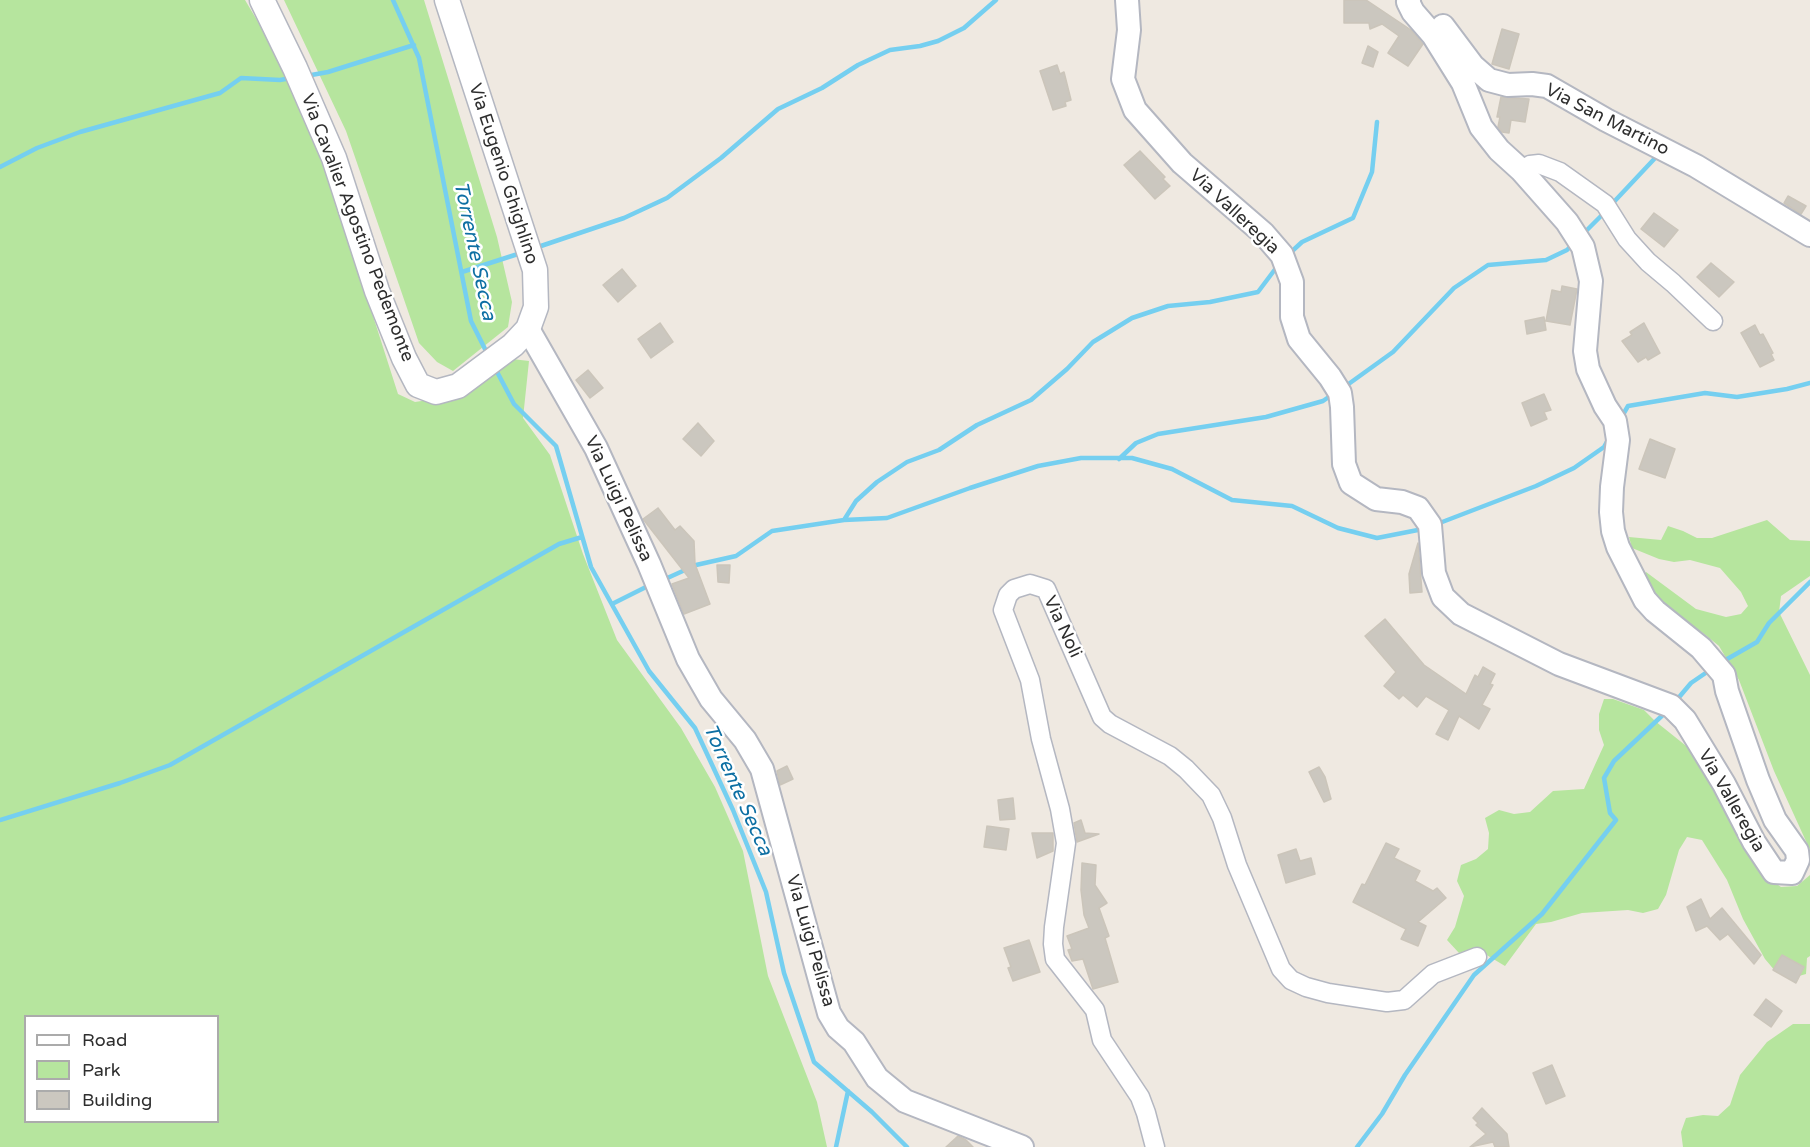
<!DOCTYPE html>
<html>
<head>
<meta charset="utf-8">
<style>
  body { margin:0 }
  #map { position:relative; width:1810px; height:1147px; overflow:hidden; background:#efe9e1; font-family:"Varela Round",sans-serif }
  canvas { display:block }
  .legend { position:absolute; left:24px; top:1015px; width:195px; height:108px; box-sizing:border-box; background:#fff; border:2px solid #ababab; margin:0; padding:8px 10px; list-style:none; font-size:18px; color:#2e2e2e }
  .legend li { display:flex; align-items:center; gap:12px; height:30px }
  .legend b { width:30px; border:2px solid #ababab }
</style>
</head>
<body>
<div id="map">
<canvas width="1810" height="1147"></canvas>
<ul class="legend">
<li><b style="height:8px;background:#fff"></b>Road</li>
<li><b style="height:16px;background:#b6e59e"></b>Park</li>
<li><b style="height:16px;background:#cbc7bf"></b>Building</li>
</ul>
</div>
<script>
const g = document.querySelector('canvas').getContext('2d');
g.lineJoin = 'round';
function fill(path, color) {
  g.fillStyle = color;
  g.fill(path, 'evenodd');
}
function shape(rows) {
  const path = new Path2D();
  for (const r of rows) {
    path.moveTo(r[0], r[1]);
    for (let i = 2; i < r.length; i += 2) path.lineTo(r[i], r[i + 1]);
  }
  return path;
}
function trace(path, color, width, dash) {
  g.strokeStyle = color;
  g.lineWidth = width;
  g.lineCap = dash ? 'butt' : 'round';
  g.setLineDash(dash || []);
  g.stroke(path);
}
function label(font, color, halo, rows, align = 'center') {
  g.font = font + ' "Varela Round",sans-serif';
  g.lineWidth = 5;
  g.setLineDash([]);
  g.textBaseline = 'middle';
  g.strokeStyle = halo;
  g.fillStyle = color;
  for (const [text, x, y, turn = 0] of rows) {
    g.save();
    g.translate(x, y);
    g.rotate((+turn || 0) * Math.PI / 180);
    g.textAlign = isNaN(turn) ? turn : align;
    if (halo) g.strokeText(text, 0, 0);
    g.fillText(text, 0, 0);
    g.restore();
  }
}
fill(shape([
  [0,0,245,0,279,57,316,138,398,394,415,402,454,396,512,359,529,361,523,418,550,455,583,554,617,640,681,728,715,787,743,851,768,976,817,1102,827,1147,0,1147],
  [26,1016,218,1016,218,1122,26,1122],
  [284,0,424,0,497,237,512,302,508,327,453,371,437,362,419,343,346,131],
  [1767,520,1790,540,1810,541,1810,576,1781,596,1779,612,1810,675,1810,850,1774,771,1739,680,1719,646,1703,633,1676,617,1640,580,1646,572,1696,609,1726,617,1741,614,1748,606,1741,592,1720,568,1690,560,1674,562,1659,559,1632,548,1629,537,1661,540,1668,526,1683,531,1697,538,1712,538],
  [1604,699,1613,699,1644,710,1655,721,1695,753,1764,875,1781,887,1797,886,1810,875,1810,956,1807,958,1806,974,1792,978,1776,972,1765,959,1743,919,1727,880,1702,840,1687,837,1679,850,1666,895,1658,909,1643,913,1628,910,1582,913,1551,922,1536,924,1505,966,1475,948,1459,953,1447,940,1455,927,1464,896,1457,881,1461,865,1476,859,1488,849,1489,833,1485,818,1499,810,1514,814,1530,812,1553,791,1584,789,1604,745,1599,730,1599,714],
  [1793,1024,1810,1024,1810,1147,1683,1147,1681,1132,1686,1118,1703,1115,1718,1116,1730,1105,1740,1075,1767,1042]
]), '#b6e59e');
trace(shape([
  [393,0,419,58,471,321,488,355],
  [306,76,328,72,414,45],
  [0,167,37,148,80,132,220,93,241,78,280,80,291,78],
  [1611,205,1657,156],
  [1582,235,1606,211],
  [535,248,624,218,667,198,721,158,778,109,822,88,858,65,890,50,920,46,938,41,964,28,996,0],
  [1289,254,1302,242,1353,218,1372,172,1377,122],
  [462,272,521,253],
  [495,368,514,404,556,446,591,567,649,671,695,728,733,810,766,892,784,973,814,1062,872,1112,907,1147],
  [1343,388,1393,352,1454,288,1488,265,1546,260,1567,250,1574,243],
  [1621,418,1628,406,1705,393,1737,397,1787,389,1810,383],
  [1119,459,1136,443,1158,434,1266,417,1323,401,1333,394],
  [844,520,856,501,877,482,907,462,939,450,977,425,1031,400,1067,369,1093,342,1132,318,1168,306,1210,302,1258,292,1279,264],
  [1437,524,1536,486,1574,468,1604,447,1609,438],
  [663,580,696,565,736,556,772,531,844,520,887,518,970,488,1038,466,1081,458,1132,458,1172,469,1232,500,1292,506,1338,528,1377,538,1423,529],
  [612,604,650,585],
  [1722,662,1757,642,1769,623,1810,582],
  [1675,702,1691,683,1710,670],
  [0,820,120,783,170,765,559,544,582,537],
  [836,1147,848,1091],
  [1357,1147,1382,1114,1405,1075,1474,975,1542,914,1616,820,1610,813,1604,778,1614,761,1667,711]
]), '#75cff0', 4.5);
const building = shape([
  [1344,0,1366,0,1411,30,1423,44,1408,66,1388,53,1399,36,1382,24,1370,29,1369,23,1344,23,1344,0],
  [1502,29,1519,34,1509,69,1492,64,1502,29],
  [1368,46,1378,52,1373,67,1362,63,1368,46],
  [1057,65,1060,74,1064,72,1071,100,1065,102,1066,106,1053,110,1040,71,1057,65],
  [1501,97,1529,99,1525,122,1511,120,1509,133,1502,132,1498,127,1500,117,1497,117,1501,97],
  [1140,151,1165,177,1163,179,1170,186,1155,199,1124,165,1140,151],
  [1788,196,1806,206,1801,214,1784,203,1788,196],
  [1654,213,1678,230,1664,247,1641,229,1654,213],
  [1711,263,1734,282,1719,297,1697,277,1711,263],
  [622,269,636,286,618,302,603,285,622,269],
  [1562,286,1577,289,1570,325,1546,321,1552,290,1561,292,1562,286],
  [1544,317,1546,330,1527,334,1525,321,1544,317],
  [660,323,673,342,651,358,638,339,660,323],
  [1644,323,1660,353,1648,360,1646,357,1638,362,1622,341,1632,335,1630,332,1644,323],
  [1755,325,1760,335,1763,334,1773,353,1771,354,1774,360,1760,367,1741,333,1755,325],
  [588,370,603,388,590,398,576,380,588,370],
  [1544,394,1551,410,1544,412,1547,419,1531,426,1522,403,1544,394],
  [698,423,714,441,701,456,683,439,698,423],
  [1650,439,1675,449,1665,478,1639,469,1650,439],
  [658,508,675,530,680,526,694,541,695,564,710,604,684,614,672,584,689,578,643,519,658,508],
  [1418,543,1422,592,1410,593,1409,574,1418,543],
  [717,565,730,565,729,583,718,582,717,565],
  [1385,619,1424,665,1466,694,1475,675,1478,677,1483,667,1495,674,1490,684,1493,685,1482,705,1490,709,1479,729,1459,716,1448,740,1436,734,1449,710,1426,696,1417,707,1403,695,1399,699,1384,686,1396,672,1365,636,1385,619],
  [787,766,793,779,780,785,777,771,787,766],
  [1319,767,1325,777,1331,799,1324,802,1309,772,1319,767],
  [1013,798,1015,819,1000,820,998,800,1013,798],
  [1081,820,1085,833,1099,834,1077,842,1074,823,1081,820],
  [987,826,1009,829,1006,850,984,847,987,826],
  [1032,833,1053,833,1053,851,1037,858,1032,833],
  [1386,843,1399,849,1394,858,1420,871,1415,881,1433,891,1437,888,1446,898,1418,922,1426,926,1418,946,1401,939,1406,929,1353,902,1362,884,1365,885,1386,843],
  [1296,849,1300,861,1311,858,1315,874,1286,883,1278,855,1296,849],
  [1082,863,1096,865,1095,885,1107,903,1099,908,1109,936,1105,938,1118,982,1093,989,1083,959,1072,961,1068,950,1072,949,1067,936,1089,928,1084,915,1081,890,1082,863],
  [1701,899,1710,919,1722,908,1761,955,1754,964,1728,934,1720,940,1707,926,1696,931,1687,907,1701,899],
  [1029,940,1040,972,1013,981,1008,968,1011,967,1004,948,1029,940],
  [1782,955,1804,967,1796,983,1773,970,1782,955],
  [1766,999,1782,1011,1771,1027,1754,1015,1766,999],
  [1552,1065,1565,1096,1546,1104,1533,1073,1552,1065],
  [1482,1108,1507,1134,1509,1147,1495,1147,1493,1142,1470,1147,1486,1134,1476,1125,1478,1123,1473,1118,1482,1108],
  [958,1136,966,1140,973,1147,946,1147,958,1136]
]);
fill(building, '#cbc7bf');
trace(building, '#cbc5ba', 1.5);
const minor = shape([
  [1521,170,1530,165,1539,164,1560,172,1605,204,1627,239,1648,262,1673,283,1713,321],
  [1155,1147,1146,1113,1140,1097,1102,1040,1095,1010,1055,959,1053,944,1054,927,1066,843,1060,809,1041,739,1030,680,1003,610,1008,595,1014,589,1030,584,1046,589,1102,717,1110,724,1170,756,1186,769,1211,795,1222,818,1237,865,1281,969,1291,980,1306,987,1328,993,1387,1002,1404,1000,1433,974,1477,957]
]);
const tertiary = shape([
  [1127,0,1129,30,1123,79,1135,110,1182,163,1263,233,1282,255,1292,282,1292,317,1299,339,1330,377,1340,393,1342,407,1344,464,1351,483,1376,499,1402,502,1418,508,1430,525,1434,573,1443,597,1461,614,1559,664,1671,706,1685,720,1724,784,1754,842,1774,872,1792,873,1798,860,1797,851,1775,820,1758,780,1727,691,1724,675,1701,648,1655,611,1645,600,1618,547,1613,531,1611,512,1612,487,1618,440,1615,421,1605,406,1588,369,1585,351,1591,281,1583,247,1567,222,1521,170,1499,150,1481,127,1463,83,1433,35,1413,12,1408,2,1409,0],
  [1443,26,1473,66,1489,80,1508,85,1532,84,1547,86,1606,120,1696,166,1810,235],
  [528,329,596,448,649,564,688,659,711,699,745,740,762,769,829,1013,838,1028,854,1042,877,1078,905,1101,1022,1147]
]);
const secondary = shape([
  [262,0,295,68,334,158,377,291,404,358,418,385,436,392,458,386,513,345,528,329,536,307,535,270,447,0]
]);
trace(minor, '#b4b7c1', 21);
trace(tertiary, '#b4b7c1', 26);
trace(secondary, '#b4b7c1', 27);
trace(minor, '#fff', 18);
trace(tertiary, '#fff', 22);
trace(secondary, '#fff', 24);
label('18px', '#2e2e2e', '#fff', [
  ["Via San Martino",1607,120,27],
  ["Via Eugenio Ghighlino",503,174,72],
  ["Via Valleregia",1234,212,43],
  ["Via Cavalier Agostino Pedemonte",357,228,69],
  ["Via Luigi Pelissa",618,499,65],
  ["Via Noli",1062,627,65],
  ["Via Valleregia",1731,801,60],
  ["Via Luigi Pelissa",810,941,74]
]);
label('italic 20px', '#0d6fa3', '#fff', [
  ["Torrente Secca",474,251,78],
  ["Torrente Secca",737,790,66]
]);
</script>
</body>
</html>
